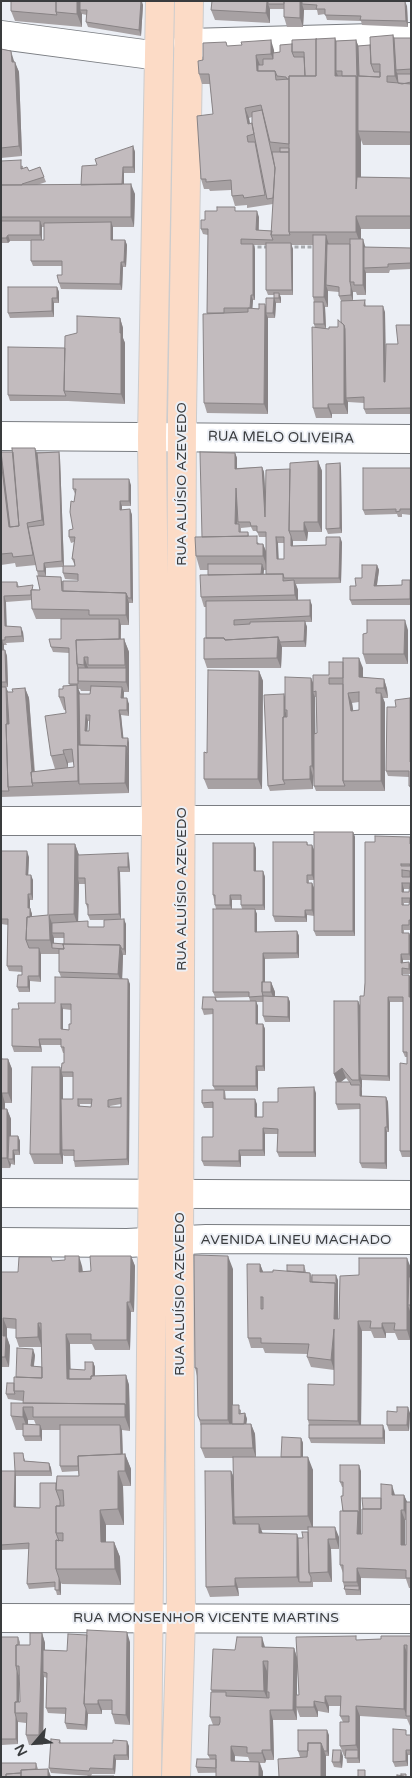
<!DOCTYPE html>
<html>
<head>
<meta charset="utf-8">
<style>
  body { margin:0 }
  #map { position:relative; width:412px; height:1778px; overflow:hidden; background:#eceff5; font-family:"Varela Round",sans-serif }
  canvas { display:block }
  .frame { position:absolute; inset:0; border:2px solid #3a3c3e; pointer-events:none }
  .north { position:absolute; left:10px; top:1718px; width:50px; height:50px; -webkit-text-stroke:4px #eceff5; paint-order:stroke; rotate:243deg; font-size:14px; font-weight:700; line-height:20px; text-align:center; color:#3a3c3e }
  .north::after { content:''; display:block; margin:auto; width:18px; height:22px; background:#3a3c3e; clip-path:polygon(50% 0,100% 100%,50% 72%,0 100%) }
</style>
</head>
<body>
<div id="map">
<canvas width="412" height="1778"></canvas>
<div class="frame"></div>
<div class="north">N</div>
</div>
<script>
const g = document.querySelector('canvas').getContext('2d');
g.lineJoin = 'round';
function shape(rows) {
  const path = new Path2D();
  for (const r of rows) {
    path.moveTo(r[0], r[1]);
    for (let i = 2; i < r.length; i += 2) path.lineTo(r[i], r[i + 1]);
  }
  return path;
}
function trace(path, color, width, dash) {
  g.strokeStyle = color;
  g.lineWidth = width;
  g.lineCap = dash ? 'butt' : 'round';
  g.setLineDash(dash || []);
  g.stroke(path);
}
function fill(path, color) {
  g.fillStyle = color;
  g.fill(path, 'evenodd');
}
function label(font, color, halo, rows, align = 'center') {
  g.font = font + ' "Varela Round",sans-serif';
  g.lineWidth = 4;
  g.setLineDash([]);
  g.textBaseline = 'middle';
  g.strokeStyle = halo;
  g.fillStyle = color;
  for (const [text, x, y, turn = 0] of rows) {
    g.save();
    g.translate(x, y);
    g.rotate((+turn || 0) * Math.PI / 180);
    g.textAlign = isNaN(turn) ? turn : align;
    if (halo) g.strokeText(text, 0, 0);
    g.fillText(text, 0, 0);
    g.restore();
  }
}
const minor = shape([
  [1,35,159,56],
  [188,43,411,37],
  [1,436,411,439],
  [182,820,411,820],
  [1,821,156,821],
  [1,1193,411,1195],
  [1,1242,127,1243,206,1239,411,1240],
  [1,1618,411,1619]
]);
const major = shape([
  [147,1777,156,821,152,437,160,1],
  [176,1777,181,1618,179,1247,182,416,189,1]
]);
trace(minor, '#7a7d82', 30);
trace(major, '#cccccd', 30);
trace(shape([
  [251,247,270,247],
  [288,247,317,247]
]), '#a7aaae', 3, [4, 2.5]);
trace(minor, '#fff', 28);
trace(major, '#fcdbc6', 28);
fill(shape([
  [11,1,142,1,143,5,141,36,88,27,86,22,87,15,82,14,82,27,15,21,11,11],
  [212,1,407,6,408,27,362,25,361,21,327,20,325,14,318,15,317,10,304,10,303,27,287,27,284,17,284,9,270,9,270,23,215,20,211,10],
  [393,35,394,39,411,38,411,145,363,145,361,140,361,177,411,178,411,229,361,229,361,239,365,247,411,248,411,269,390,270,389,273,366,273,366,295,357,295,356,292,353,292,353,301,365,300,366,306,385,312,386,377,398,344,411,325,411,414,366,414,364,409,364,403,348,402,348,414,332,414,332,418,316,418,313,408,315,328,314,324,314,302,313,297,313,245,291,245,293,249,293,295,280,295,281,298,281,303,276,303,275,318,268,318,268,414,207,413,204,403,207,313,208,235,203,234,201,229,205,220,236,211,259,217,259,230,272,231,273,204,247,208,247,205,235,206,232,196,231,190,210,191,209,189,204,189,201,179,213,114,210,84,202,84,199,74,203,60,228,46,274,50,274,53,280,52,292,44,335,38,336,41,356,40,358,46,370,45],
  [252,117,253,126,250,123,249,118],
  [254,245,266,245,266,290,268,295,274,295,274,298,266,308,252,309,253,300,255,300,255,249],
  [328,291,339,292,339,296,341,301,341,322,338,327,329,329,326,329,325,307,328,307],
  [1,49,14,61,19,72,22,156,1,158],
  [133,146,135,152,135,173,124,173,124,184,135,194,134,227,113,227,113,240,125,240,127,245,126,267,123,267,122,290,61,289,59,283,62,275,62,266,33,266,31,261,31,241,10,241,8,243,1,243,1,161,23,166,23,168,29,171,40,167,46,182,37,185,81,185,97,165],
  [42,227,44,227,44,240,42,240],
  [57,287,59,292,59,303,54,303,54,317,10,318,8,313],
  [120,318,123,328,123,338,125,343,125,404,68,401,10,401,8,395,65,348,77,333],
  [1,452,59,452,60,458,64,566,75,566,72,559,74,542,71,543,69,537,73,529,75,494,73,489,131,485,131,506,122,506,122,510,130,509,132,515,133,603,129,603,129,625,121,625,121,639,124,639,129,652,129,692,124,692,124,698,129,704,129,716,121,715,123,738,128,738,129,743,129,793,1,797,1,582,17,582,19,587,40,590,38,576,36,565,16,567,15,563,1,565],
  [63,567,63,573,65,579,78,580,78,581,63,581,46,576,46,568],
  [32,600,32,609,36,619,61,619,61,639,51,647,53,652,69,653,70,685,63,689,59,697,64,710,66,710,66,713,51,756,55,769,35,772,29,698,25,688,13,692,8,692,6,687,8,687,7,656,5,650,4,650,4,645,7,645,6,643,24,642,23,632,6,626,6,602],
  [78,689,80,689,81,691,90,691,90,694,80,694],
  [88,721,90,721,89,731,87,731],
  [74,762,74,767,68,768,68,763],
  [235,453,237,458,237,468,262,467,264,472,265,491,290,469,318,461,322,471,322,532,308,532,307,541,293,541,293,546,326,545,342,542,341,583,296,584,298,590,298,600,312,605,312,622,305,622,307,627,306,647,282,647,281,668,207,668,204,659,206,638,206,607,204,607,201,597,208,575,208,570,200,570,196,556],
  [251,527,253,531,257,531,259,537,266,537,266,551,263,544,260,544,249,536,248,532,241,532,241,528],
  [278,543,284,543,284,559,278,559],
  [264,570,266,570,266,574,263,574],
  [340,463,341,468,342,533,328,534,326,529],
  [411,468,411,515,402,514,402,517,398,517,397,514,365,515,363,510],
  [377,565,379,570,377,585,402,585,411,581,411,605,352,605,350,600,356,586],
  [408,630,408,664,366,664,363,654],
  [363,668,363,678,384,679,387,689,388,698,383,698,385,703,385,791,316,791,314,786,313,776,313,789,287,790,270,791,268,786,285,697,311,678,313,683,329,675],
  [315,697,316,697,317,733,315,734],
  [359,702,359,710,353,711,352,703],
  [259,671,263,681,262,789,208,789,204,779,207,753],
  [411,701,411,789,409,786,409,777,388,776,386,771,396,707],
  [353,832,355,837,355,936,316,936,314,931,314,880,309,880,309,883,312,883,314,888,314,916,307,915,307,922,275,922,273,916,307,842,308,845,312,845,314,850],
  [410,837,411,840,411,930,404,930,404,933,409,933,411,938,411,960,403,960,403,963,409,962,411,967,411,974,403,974,403,975,411,978,411,1157,402,1157,400,1151,407,1064,407,1057,405,1057,403,1052,403,1002,390,1002,390,1081,362,1080,362,1096,386,1097,388,1102,389,1132,387,1132,387,1169,362,1168,360,1163,360,1109,338,1110,336,1104,337,1082,334,1074,358,1001,360,1006,364,996,375,842],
  [404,889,410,889,409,892,404,892],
  [404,903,409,903,409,905,404,905],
  [346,1078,349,1082,341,1082],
  [75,844,79,855,129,858,130,872,120,872,121,919,126,924,126,955,123,955,122,978,130,984,129,1165,75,1167,74,1161,74,1156,64,1156,63,1155,63,1164,34,1164,30,1154,64,1063,64,1053,63,1053,61,1047,61,1045,41,1045,42,1052,14,1052,12,1046,19,1009,55,1003,61,977,59,972,59,954,41,954,41,982,30,981,30,992,19,992,17,987,22,975,22,972,9,971,7,966,8,925,1,924,1,851,29,857,28,875,33,880,33,900,30,900,30,908,32,914,32,917,48,915],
  [79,883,79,884,85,884,86,904,88,910,88,915,90,920,104,920,104,927,90,927,78,922],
  [54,938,64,938,64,944,54,943],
  [63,1009,71,1010,71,1024,69,1030,63,1029],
  [63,1077,73,1077,73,1099,63,1099],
  [80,1104,91,1104,91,1107,80,1106],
  [121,1104,121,1107,110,1107,110,1106],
  [256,848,256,871,263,871,265,877,265,910,255,910,257,914,257,932,297,931,299,936,299,958,265,959,265,982,271,982,275,992,275,996,288,997,290,1002,290,1022,265,1022,263,1016,263,1002,256,1002,258,1006,258,1024,263,1024,265,1029,265,1071,258,1071,258,1091,225,1091,226,1099,257,1104,257,1117,263,1117,278,1102,316,1093,316,1157,279,1157,277,1152,278,1134,265,1134,265,1156,241,1156,241,1167,204,1166,202,1161,213,1137,213,1108,204,1108,202,1103,215,1090,213,1086,213,1014,204,1015,202,1009,215,997,213,992,216,909,213,895],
  [232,900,241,900,241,905,242,909,232,909],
  [249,997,250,1001,217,1001,216,998],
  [1,1057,2,1059,8,1059,12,1069,12,1103,5,1103,5,1109,7,1109,11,1119,11,1136,18,1136,20,1141,20,1155,15,1155,15,1165,11,1164,10,1168,1,1168],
  [131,1256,135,1266,134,1312,131,1312,130,1350,95,1350,92,1344,70,1344,70,1369,85,1370,93,1362,95,1367,95,1376,126,1375,129,1385,130,1431,122,1430,123,1454,125,1454,131,1469,131,1486,123,1486,124,1525,106,1525,106,1542,114,1542,120,1557,121,1585,62,1584,61,1583,61,1595,57,1595,55,1587,29,1589,27,1584,29,1549,1,1550,1,1471,15,1471,25,1458,25,1461,49,1463,51,1468,52,1476,16,1476,16,1507,40,1508,56,1483,79,1476,78,1471,62,1472,60,1466,60,1430,42,1430,42,1441,25,1441,23,1436,23,1430,16,1430,11,1416,23,1403,23,1401,8,1399,6,1394,14,1383,16,1377,35,1355,34,1366,42,1367,42,1347,19,1347,16,1338,16,1329,7,1328,7,1338,10,1346,9,1367,1,1367,1,1272,18,1272,53,1261,82,1266,83,1271,91,1271],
  [28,1420,34,1420,36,1425,28,1425],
  [260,1264,263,1272,287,1271,304,1265,306,1272,310,1273,312,1277,338,1280,338,1319,339,1319,359,1275,411,1268,410,1340,398,1340,395,1333,386,1333,386,1338,374,1338,371,1331,362,1331,361,1425,385,1431,385,1444,311,1443,309,1438,309,1425,308,1420,334,1385,334,1370,311,1367,307,1357,308,1354,265,1353,263,1348,251,1348,248,1338],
  [233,1269,233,1405,241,1410,241,1413,245,1413,247,1419,246,1424,251,1424,255,1434,256,1457,281,1457,301,1438,303,1443,303,1457,313,1470,313,1527,339,1537,339,1549,331,1549,332,1582,313,1582,313,1587,238,1588,239,1596,210,1597,206,1587,231,1471,234,1477,233,1458,205,1458,201,1448,201,1426,198,1416,197,1376,195,1368],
  [261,1530,308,1530,308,1532,303,1538,298,1538,262,1533],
  [397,1412,410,1413,409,1431,389,1431,387,1425],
  [361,1471,361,1534,362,1534,363,1509,381,1498,395,1495,404,1495,407,1502,411,1502,411,1588,409,1588,406,1579,361,1578,361,1595,346,1595,343,1582,343,1573,340,1565,343,1487,342,1487,340,1482],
  [405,1520,406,1520,406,1545,405,1545],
  [42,1633,45,1643,45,1650,67,1651,130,1642,130,1725,115,1724,112,1714,112,1710,102,1710,102,1714,88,1714,87,1730,67,1729,65,1723,65,1714,48,1713,46,1708,47,1678,44,1677,43,1745,29,1745,26,1735,26,1723,18,1722,18,1744,2,1745,1,1763,36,1763,38,1769,48,1769,51,1777,1,1777,1,1637,18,1637,20,1642,20,1645,30,1645],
  [19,1676,20,1676,20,1702,19,1702],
  [411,1636,411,1726,410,1726,407,1719,360,1716,360,1763,347,1763,346,1756,344,1756,340,1746,343,1722,340,1716,341,1706,329,1706,329,1713,318,1711,318,1717,300,1717,297,1709,297,1720,273,1720,274,1760,266,1760,265,1763,260,1763,263,1772,198,1773,196,1767,210,1759,208,1755,213,1725,210,1717,212,1692,211,1690,235,1650,265,1647,294,1648,297,1657,357,1640,381,1639],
  [297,1662,299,1695,297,1695],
  [235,1756,248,1757,250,1762,235,1762],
  [329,1735,329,1756,326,1756,326,1777,279,1777,307,1757,300,1757,298,1751],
  [408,1735,411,1735,411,1755,408,1755,408,1766,395,1767,393,1762],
  [60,1740,61,1743,129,1746,129,1760,116,1760,115,1774,92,1774,91,1776,51,1773,49,1768],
  [343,1756,342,1768,334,1767,332,1762]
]), '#a7a1a3');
fill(shape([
  [77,1,82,1,80,10,82,14,82,27,77,14],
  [141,1,143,5,141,36,139,30],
  [267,1,271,1,268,4,270,9,270,23,266,13],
  [300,1,304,1,302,4,304,10,303,27,300,18],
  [405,1,407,6,408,27,406,21],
  [393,35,398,49,396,70,399,79,398,84,395,76],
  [335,38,339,51,336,71,340,81,335,76],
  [271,40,274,50,275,64,271,54],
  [356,40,360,50,358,131,361,140,361,202,356,189],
  [11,51,14,61,15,72,15,62,19,72,22,156,19,146],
  [256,55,260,65,260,76,257,71],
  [245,108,249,118,251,133,248,124],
  [133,146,135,152,135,173,133,167],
  [123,167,124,173,124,194,122,189],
  [131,184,135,194,134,227,131,217],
  [257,211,259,217,258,235,256,230],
  [356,216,361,229,361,246,356,232],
  [40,221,42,226,42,241,40,235],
  [111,222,113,227,113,245,111,240],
  [8,235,10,241,8,243,6,238],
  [326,235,329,245,326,285,328,291,328,307,324,297],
  [363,239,366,249,364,268,366,273,366,295,363,285],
  [125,240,127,245,126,267,124,262],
  [291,243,293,249,293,295,292,290],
  [253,244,255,249,255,300,253,295],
  [121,262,123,267,122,290,120,284],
  [57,287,59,292,59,303,57,298],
  [351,287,353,292,353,301,351,295],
  [279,293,281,298,281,303,279,298],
  [251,295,253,300,252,314,250,309],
  [52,298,54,303,54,317,52,311],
  [274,298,276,303,275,318,273,313],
  [323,302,325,307,326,329,324,324],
  [265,304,268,313,266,313,268,318,268,414,264,404],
  [383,306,385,312,386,387,384,382],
  [120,318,123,328,123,338,125,343,125,404,121,394],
  [344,325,347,335,346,398,348,402,348,414,344,404],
  [328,404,332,414,332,418,328,408],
  [35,448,39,458,46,530,42,520],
  [1,451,3,457,12,531,9,527,1,460],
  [59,452,60,458,64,567,62,561],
  [235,453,237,458,237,474,235,469],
  [318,461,322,471,322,532,318,522],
  [340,463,341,468,342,533,340,528],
  [262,467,264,472,267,522,265,517],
  [129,479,131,485,131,506,129,501],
  [236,488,238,493,237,529,235,524],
  [120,501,122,506,122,515,120,510],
  [130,509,132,515,133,603,131,598],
  [304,522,308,532,307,541,304,531],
  [291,536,293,541,293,551,291,546],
  [276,537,278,543,279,564,277,559],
  [340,537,342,542,341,583,339,578],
  [263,544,268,557,268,570,263,556],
  [44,563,46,568,46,576,44,571],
  [262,564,264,569,263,584,261,579],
  [377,565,379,570,376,591,374,586],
  [294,580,298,590,298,605,295,595],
  [126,593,129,603,129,625,126,615],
  [4,596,6,602,7,632,5,626],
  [310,600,312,605,312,622,310,616],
  [119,619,121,625,120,653,119,647],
  [405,620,408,630,408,664,404,654],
  [305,621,307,627,306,647,304,641],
  [21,627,23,632,24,642,22,636],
  [278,637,282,647,281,668,277,658],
  [124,639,129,652,129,692,126,682],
  [2,640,4,645,4,656,2,650],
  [5,650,7,656,8,687,6,682],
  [84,657,89,670,88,678,84,665],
  [359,658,363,668,363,687,359,677],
  [259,671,263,681,262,789,258,779],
  [311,678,315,688,313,692,315,697,316,776,312,766],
  [384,679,387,689,388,698,384,688],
  [77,685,82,698,79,784,82,794,78,781],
  [6,687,8,692,11,786,9,786],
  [122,687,124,692,123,704,121,698],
  [25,688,29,698,35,782,33,783],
  [348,693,352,703,355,721,351,711],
  [381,693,385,703,385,791,381,781],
  [284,694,286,700,285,710,286,713,287,780,285,780],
  [127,698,129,704,129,716,127,710],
  [410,698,411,701,411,766,410,762],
  [119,710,121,715,124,743,122,738],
  [86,715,88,721,87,736,85,731],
  [128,738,129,743,129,756,127,750],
  [126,746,129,756,129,793,125,783],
  [63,750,68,763,68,768,64,754],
  [310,766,313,776,313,789,310,779],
  [353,832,355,837,355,936,353,931],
  [254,843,256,848,256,876,254,871],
  [75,844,80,858,78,878,79,883,78,927,74,914],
  [312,845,314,850,314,880,312,875],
  [27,851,29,857,28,880,26,875],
  [128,853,129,858,130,872,128,867],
  [118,867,120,872,121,919,119,914],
  [263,871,265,877,265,910,263,905],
  [31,875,33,880,33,900,31,894],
  [312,883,314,888,314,916,312,910],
  [402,883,404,889,403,897,402,892],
  [28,894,30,900,30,913,28,908],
  [230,895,232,900,232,910,230,905],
  [30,908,32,914,31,940,29,940],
  [255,909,257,914,257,938,255,932],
  [305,910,307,915,307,922,305,917],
  [49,915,54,929,52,933,54,938,54,948,52,948,50,940],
  [124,919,126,924,126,955,124,949],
  [297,931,299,936,299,958,297,953],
  [409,933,411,938,411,959,409,954],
  [120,945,123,955,122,984,118,974],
  [39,948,41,954,41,982,39,976],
  [263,953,265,959,265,992,263,992],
  [401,954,403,960,403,968,401,963],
  [409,962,411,967,411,973,409,969],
  [409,975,411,978,411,1001,409,997],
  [28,976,30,981,30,992,28,987],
  [128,979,130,984,129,1165,127,1159],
  [271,982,275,992,275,1002,271,992],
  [288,997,290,1002,290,1022,288,1017],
  [388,997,390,1002,390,1081,388,1076],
  [256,1001,258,1006,258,1029,256,1024],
  [358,1001,362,1011,360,1075,362,1080,362,1090,359,1080],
  [61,1004,63,1009,63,1034,61,1029],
  [263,1024,265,1029,265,1071,263,1066],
  [39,1039,41,1045,42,1052,40,1047],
  [8,1059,12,1069,12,1103,8,1093],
  [256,1066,258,1071,258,1091,256,1086],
  [60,1067,63,1077,63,1150,62,1150,63,1155,63,1164,60,1154],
  [342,1068,346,1078,338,1084,334,1074],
  [360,1085,362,1091,362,1102,360,1096],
  [314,1087,316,1093,316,1157,314,1152],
  [2,1093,5,1103,5,1119,1,1109],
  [386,1097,388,1102,389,1132,387,1127],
  [255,1099,257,1104,257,1122,255,1117],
  [7,1109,11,1119,11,1159,8,1159,11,1164,10,1168,7,1158],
  [385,1127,387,1132,387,1169,385,1163],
  [263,1128,265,1134,265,1156,263,1150],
  [18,1136,20,1141,20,1155,18,1150],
  [13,1150,15,1155,15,1165,13,1159],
  [239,1150,241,1156,241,1167,239,1161],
  [79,1256,82,1266,83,1282,79,1272],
  [131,1256,135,1266,134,1312,130,1302],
  [228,1256,233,1269,233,1428,231,1428,228,1420],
  [407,1258,411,1268,410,1305,408,1305,410,1311,410,1340,407,1330],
  [260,1264,264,1274,260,1272],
  [336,1275,338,1280,338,1329,334,1319,335,1283],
  [127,1302,131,1312,130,1350,127,1340],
  [3,1318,7,1328,7,1337,10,1346,9,1367,5,1357,3,1336],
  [358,1321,362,1331,361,1430,358,1421],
  [38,1323,42,1333,42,1347,38,1337],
  [382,1323,386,1333,386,1338,382,1328],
  [334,1329,334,1370,331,1360],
  [66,1334,70,1344,71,1383,67,1379],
  [33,1349,35,1355,33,1371,31,1366],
  [93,1362,95,1367,95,1389,93,1384],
  [126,1375,129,1385,130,1431,125,1417],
  [23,1407,28,1420,28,1430,23,1417],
  [408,1407,410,1413,409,1431,407,1425],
  [245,1413,247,1419,245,1434,243,1428],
  [251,1424,255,1434,256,1458,253,1448],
  [40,1425,42,1430,42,1441,40,1436],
  [120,1425,122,1430,123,1470,121,1464],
  [383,1425,385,1431,385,1444,383,1438],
  [301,1438,303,1443,303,1465,301,1460],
  [125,1454,131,1469,131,1486,125,1471],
  [308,1457,313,1470,313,1530,308,1516],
  [49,1463,51,1468,52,1476,50,1471],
  [359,1465,361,1471,361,1544,357,1534],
  [15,1471,16,1476,16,1513,14,1507],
  [118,1471,123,1486,124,1525,118,1509],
  [231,1471,235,1481,234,1517,236,1523,237,1534,233,1524],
  [392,1485,395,1495,392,1495],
  [404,1495,408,1504,408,1520,404,1510],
  [100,1510,106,1525,106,1557,101,1542],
  [401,1510,405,1520,405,1555,401,1545],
  [259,1524,263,1534,259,1533],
  [335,1527,339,1537,339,1549,336,1539],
  [297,1534,300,1543,299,1582,297,1577],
  [328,1539,331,1549,332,1582,328,1572],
  [114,1542,120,1557,121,1585,115,1569],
  [357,1568,361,1578,361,1595,357,1582],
  [59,1578,61,1583,61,1595,59,1590],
  [235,1578,238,1588,239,1596,235,1586],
  [127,1632,130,1642,130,1725,126,1715],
  [42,1633,45,1643,45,1673,43,1672,44,1677,43,1745,39,1735],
  [262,1637,265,1647,262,1647],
  [404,1645,408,1655,407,1716,404,1709],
  [294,1648,297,1658,297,1707,296,1707,297,1720,293,1710],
  [263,1661,267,1671,267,1692,268,1701,264,1691],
  [17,1671,19,1676,19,1713,16,1713],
  [325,1696,329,1706,329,1713,325,1703],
  [98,1700,102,1710,102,1714,98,1704],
  [314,1701,318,1711,318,1717,314,1707],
  [356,1706,360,1716,360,1755,356,1745],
  [86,1709,88,1714,87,1730,85,1725],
  [270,1710,273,1720,274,1760,271,1750],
  [16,1717,18,1722,18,1744,16,1739],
  [327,1730,329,1735,329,1756,327,1751],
  [127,1741,129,1746,129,1760,127,1755],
  [321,1743,326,1756,326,1777,321,1777],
  [231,1746,235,1756,234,1771,231,1761],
  [262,1750,266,1760,265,1763,262,1753],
  [341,1750,343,1756,342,1768,340,1762],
  [358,1750,360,1755,360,1763,358,1758],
  [406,1750,408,1755,408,1766,406,1761],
  [114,1755,116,1760,115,1774,113,1769],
  [259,1762,263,1772,263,1777,259,1777],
  [48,1769,51,1777,48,1777]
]), '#888385');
const building = shape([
  [11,1,56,1,56,12,57,15,11,11,11,1],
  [56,1,77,1,77,14,56,12,56,1],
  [80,1,141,1,139,30,86,22,87,10,80,10,80,1],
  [212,1,267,1,266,13,211,10,212,1],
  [268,1,284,1,284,4,268,4,268,1],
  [284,1,300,1,300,18,284,17,284,1],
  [302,1,405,1,406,21,360,20,361,16,325,15,325,9,316,9,317,5,302,4,302,1],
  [393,35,395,76,387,76,387,82,411,84,411,132,358,131,358,76,380,77,380,64,371,64,370,37,393,35],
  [335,38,335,76,356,76,356,189,357,177,411,178,411,216,356,216,356,232,289,232,289,76,316,76,316,39,335,38],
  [394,38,411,38,411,69,396,70,394,38],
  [316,39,316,76,305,76,304,52,292,52,292,40,317,39,316,39],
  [271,40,271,54,256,55,257,71,275,71,276,80,289,79,289,144,270,142,261,105,245,108,248,124,252,123,254,134,247,136,248,142,255,142,265,195,244,198,243,195,232,196,231,180,206,182,206,179,201,179,197,116,213,114,209,74,199,74,198,61,203,60,203,43,226,42,227,46,242,45,241,42,271,40],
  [356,40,357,80,356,76,342,76,342,71,336,71,336,41,356,40],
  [292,44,292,52,294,57,304,57,305,76,289,76,289,79,287,79,286,77,277,76,275,71,258,71,258,65,263,65,263,59,273,59,273,53,280,52,280,45,292,44],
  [370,45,371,64,374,72,380,72,380,77,359,76,358,46,370,45],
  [1,49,11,51,12,62,15,62,19,146,1,148,1,49],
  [397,74,411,74,411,82,402,84,398,83,397,74],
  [262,110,275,168,273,198,267,199,252,124,252,112,262,110],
  [133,146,133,167,123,167,122,184,81,185,82,166,97,165,95,159,133,146],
  [280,148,289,148,289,152,280,152,280,148],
  [272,152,289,152,289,232,290,235,271,235,275,168,272,152],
  [21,160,21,169,27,167,29,171,40,167,44,177,22,184,22,185,1,185,1,161,21,160],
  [131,184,131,217,1,217,1,185,131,184],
  [217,207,235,207,235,211,257,211,256,230,272,231,271,235,273,240,241,239,241,244,253,244,253,295,251,295,250,308,224,308,224,313,207,313,208,229,201,229,201,220,205,220,205,211,217,211,217,207],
  [1,221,40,221,40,235,8,235,6,238,1,238,1,221],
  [111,222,111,240,125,240,124,262,121,262,120,284,59,283,57,275,62,275,62,261,31,261,31,240,44,240,44,223,111,222],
  [313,235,326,235,324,297,313,297,313,235],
  [350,239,363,239,363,285,354,285,354,282,350,282,350,239],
  [266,243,291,243,292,290,266,290,266,243],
  [327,244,350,244,350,282,351,287,351,295,339,296,339,287,326,285,327,244],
  [364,247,411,248,411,263,388,264,388,267,364,268,364,247],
  [8,287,57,287,57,298,52,298,52,311,8,313,8,287],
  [274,293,279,293,279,298,274,298,273,313,266,313,266,298,274,298,274,293],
  [365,300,364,306,383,306,384,382,385,382,386,344,398,344,396,325,411,325,411,408,364,409,364,397,346,398,345,329,344,325,341,322,341,301,365,300],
  [314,302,323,302,324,324,314,324,314,302],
  [259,304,265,304,264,404,204,403,203,314,248,312,248,308,259,309,259,304],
  [77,316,120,318,120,333,121,333,121,394,64,391,65,336,77,333,77,316],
  [338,320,344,325,344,404,328,404,328,408,313,408,312,327,329,329,329,327,338,327,338,320],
  [8,347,65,348,64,391,66,396,8,395,8,347],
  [12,448,35,448,42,520,27,523,33,555,13,557,12,553,1,554,1,460,9,527,19,526,12,448],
  [1,452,13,452,19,526,10,527,1,452],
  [59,452,62,561,44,563,44,571,37,571,28,527,44,525,37,453,59,452],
  [200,452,235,453,235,469,262,467,265,517,266,470,290,469,289,531,291,536,291,546,326,545,326,537,340,537,339,578,284,578,283,574,266,574,266,532,257,532,257,526,251,526,250,522,238,522,236,488,235,524,239,524,239,532,248,532,248,536,202,537,200,452],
  [276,537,284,537,284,559,277,559,276,537],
  [318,461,318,522,304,522,304,531,289,531,290,463,318,461],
  [340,463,340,528,326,529,326,464,340,463],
  [363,468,411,468,411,509,400,509,400,511,396,512,396,509,363,510,363,468],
  [73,479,129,479,129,501,120,501,120,510,130,509,131,598,128,598,126,593,63,591,63,581,78,581,78,574,63,573,63,566,75,566,74,559,72,559,75,537,69,537,69,530,73,529,70,512,71,501,74,502,76,489,73,489,73,479],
  [257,536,257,544,263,544,263,556,196,556,195,537,257,536],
  [208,564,262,564,261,574,208,575,208,564],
  [362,565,377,565,374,586,402,585,402,580,410,580,410,599,350,600,350,586,356,586,355,578,362,578,362,565],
  [283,574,283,581,294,580,295,595,201,597,200,575,283,574],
  [37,576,61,577,62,591,126,593,126,615,89,615,89,610,32,609,31,590,40,590,37,576],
  [1,582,17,582,17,587,33,585,32,590,31,590,31,595,4,596,5,626,21,627,22,636,5,637,5,640,2,640,2,650,5,650,6,682,1,682,1,582],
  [310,600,310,616,234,620,234,625,250,624,250,622,305,621,304,641,280,642,278,637,225,640,224,638,206,638,206,601,310,600],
  [61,619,119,619,119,639,76,640,77,664,78,668,78,684,69,684,69,648,51,647,49,639,61,639,61,619],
  [367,620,405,620,404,654,363,654,363,634,367,633,367,620],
  [278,637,277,658,204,659,204,638,224,638,225,640,278,637],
  [124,639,125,665,88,665,88,657,84,657,84,665,77,664,76,640,124,639],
  [343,658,359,658,359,677,384,679,384,688,376,688,376,693,381,693,381,781,343,781,343,658],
  [359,692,359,710,351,711,348,693,359,692],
  [329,662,343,662,343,678,329,678,329,684,343,684,343,781,345,786,314,786,314,734,317,733,316,691,313,692,313,675,329,675,329,662],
  [78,668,126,668,126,682,78,681,78,668],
  [208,670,259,671,258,779,204,779,204,752,207,753,208,670],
  [285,677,311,678,312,766,310,766,310,779,283,780,283,717,287,717,287,710,285,710,285,677],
  [77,685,78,781,32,783,31,772,74,767,72,749,63,750,64,754,51,756,45,716,66,713,64,697,59,697,59,689,63,689,63,686,77,685],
  [91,686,122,687,121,698,127,698,127,710,119,710,122,738,128,738,127,750,126,746,80,745,79,694,90,694,91,686],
  [86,715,90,715,89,731,85,731,86,715],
  [1,687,6,687,7,724,6,724,8,787,9,791,1,791,1,687],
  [25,688,32,772,31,772,32,783,33,786,8,787,6,724,9,724,7,692,13,692,12,689,25,688],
  [284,694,284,717,283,717,283,780,285,784,268,786,264,695,284,694],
  [410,698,410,762,411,762,411,786,409,786,409,771,386,771,387,707,396,707,395,700,410,698],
  [78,745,126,746,125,783,79,784,78,745],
  [314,832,353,832,353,931,314,931,314,832],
  [375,836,410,837,410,844,411,844,411,920,409,920,409,925,402,925,402,933,409,933,409,954,401,954,401,963,409,962,409,969,402,968,402,975,409,975,409,997,411,997,411,1151,400,1151,400,1063,407,1064,407,1052,403,1052,403,997,388,997,388,1076,360,1075,360,996,364,996,365,983,365,842,375,842,375,836],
  [401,864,410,864,410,866,401,866,401,864],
  [402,870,410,871,410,877,402,877,402,870],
  [402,883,410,883,409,892,402,892,402,883],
  [402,898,410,898,409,905,402,905,402,898],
  [273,842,307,842,307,845,312,845,312,875,307,875,307,883,312,883,312,910,305,910,305,917,273,916,273,842],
  [213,843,254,843,254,871,263,871,263,905,241,905,241,895,230,895,230,905,215,905,215,895,213,895,213,843],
  [48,844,75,844,74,914,49,915,50,940,26,940,27,917,48,915,48,844],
  [1,851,27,851,26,875,31,875,31,894,28,894,28,908,30,908,30,917,27,917,26,940,29,948,39,948,39,976,28,976,28,987,17,987,18,975,22,975,22,966,7,966,8,919,1,919,1,851],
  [128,853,128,867,118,867,119,914,88,915,88,904,86,904,85,878,78,878,78,855,128,853],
  [213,909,255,909,255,932,297,931,297,953,263,953,263,982,262,982,262,992,263,996,249,997,249,992,213,992,213,909],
  [124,919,124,949,122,949,120,945,63,944,64,949,52,948,52,943,64,944,64,933,52,933,52,923,88,921,88,927,104,927,104,920,124,919],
  [63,944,120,945,118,974,59,972,59,949,64,949,63,944],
  [55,977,128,979,127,1159,74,1161,74,1150,62,1150,61,1099,73,1099,73,1072,61,1072,62,1063,64,1063,64,1047,61,1047,61,1039,39,1039,40,1047,12,1046,12,1009,19,1009,18,1003,55,1003,55,977],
  [61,1004,71,1004,71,1024,69,1024,69,1030,61,1029,61,1004],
  [121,1098,121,1107,108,1107,108,1100,121,1098],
  [78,1099,92,1099,91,1107,78,1106,78,1099],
  [262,982,271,982,271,992,262,992,262,982],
  [263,996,288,997,288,1017,263,1016,263,996],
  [203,997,215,997,216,1001,256,1001,256,1024,263,1024,263,1066,256,1066,256,1086,213,1086,213,1009,202,1009,203,997],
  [334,1001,358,1001,359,1080,352,1080,342,1068,334,1074,334,1001],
  [1,1057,2,1059,8,1059,8,1093,2,1093,1,1108,1,1057],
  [32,1067,60,1067,60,1154,30,1154,32,1067],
  [336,1082,350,1082,351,1085,360,1085,360,1096,386,1097,387,1127,385,1127,385,1163,360,1163,360,1104,336,1104,336,1082],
  [314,1087,314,1152,277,1152,278,1129,263,1128,263,1150,239,1150,239,1161,202,1161,202,1137,213,1137,213,1102,202,1103,202,1090,224,1090,224,1099,255,1099,255,1117,263,1117,263,1102,278,1102,278,1088,314,1087],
  [1,1109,7,1109,7,1158,1,1158,1,1109],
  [9,1136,18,1136,18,1150,13,1150,13,1159,8,1159,9,1136],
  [194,1255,228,1256,228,1420,200,1420,198,1416,197,1368,195,1368,194,1255],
  [65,1256,79,1256,79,1272,91,1271,90,1256,131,1256,130,1302,127,1302,127,1340,91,1340,91,1334,66,1334,67,1379,91,1379,91,1376,126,1375,126,1408,125,1404,23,1403,24,1391,14,1391,14,1377,42,1378,41,1323,38,1323,38,1337,16,1338,16,1319,3,1318,3,1336,6,1336,5,1357,1,1357,1,1272,18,1272,19,1257,51,1257,52,1261,65,1260,65,1256],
  [359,1258,407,1258,407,1330,394,1330,395,1323,382,1323,382,1328,370,1328,371,1321,358,1321,358,1421,308,1420,308,1384,334,1385,334,1329,331,1360,307,1357,309,1344,261,1343,261,1338,248,1338,247,1264,260,1264,260,1272,273,1272,273,1270,310,1273,310,1282,335,1283,334,1319,339,1319,340,1276,359,1275,359,1258],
  [261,1297,263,1297,263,1309,261,1309,261,1297],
  [287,1265,304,1265,304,1272,287,1271,287,1265],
  [312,1275,336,1275,336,1287,335,1283,312,1282,312,1275],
  [409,1277,411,1277,411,1305,408,1305,409,1277],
  [17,1348,33,1349,31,1366,42,1367,42,1378,16,1377,17,1348],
  [85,1362,93,1362,93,1376,91,1376,91,1379,69,1379,69,1369,85,1370,85,1362],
  [7,1383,14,1383,14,1391,15,1394,6,1394,7,1383],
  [11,1403,125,1404,125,1417,33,1417,33,1407,23,1407,23,1417,11,1416,11,1403],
  [232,1405,239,1405,239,1414,245,1413,244,1424,232,1424,232,1405],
  [397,1407,408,1407,407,1425,387,1425,387,1411,397,1412,397,1407],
  [23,1424,40,1425,40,1436,23,1436,23,1424],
  [201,1424,251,1424,253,1448,201,1448,201,1424],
  [60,1425,120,1425,121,1454,78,1456,78,1466,60,1466,60,1425],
  [309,1425,383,1425,383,1438,309,1438,309,1425],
  [282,1437,301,1438,301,1457,281,1457,282,1437],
  [14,1453,23,1453,24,1461,49,1463,50,1471,15,1471,14,1453],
  [125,1454,125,1471,118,1471,118,1509,100,1510,101,1542,114,1542,115,1569,56,1569,56,1540,63,1541,63,1533,56,1533,56,1506,64,1506,63,1490,56,1490,57,1476,79,1476,78,1456,125,1454],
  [233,1457,308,1457,308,1516,234,1517,233,1457],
  [340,1465,359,1465,359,1516,358,1511,343,1511,341,1496,343,1496,343,1482,340,1482,340,1465],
  [1,1471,15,1471,14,1507,40,1508,40,1483,56,1483,56,1490,60,1501,60,1506,56,1506,56,1533,59,1541,56,1540,56,1569,59,1578,59,1590,55,1590,55,1582,27,1584,29,1543,1,1545,1,1471],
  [205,1471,231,1471,233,1524,259,1524,259,1533,297,1534,297,1577,235,1578,235,1586,206,1587,205,1471],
  [381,1484,392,1485,392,1495,404,1495,404,1510,401,1510,401,1545,406,1545,406,1502,411,1502,411,1578,406,1578,406,1570,357,1568,357,1582,343,1582,343,1565,340,1565,340,1511,358,1511,357,1534,362,1534,362,1509,381,1509,381,1484],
  [362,1498,381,1498,381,1509,363,1509,362,1498],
  [308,1527,335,1527,336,1539,328,1539,328,1572,309,1573,308,1527],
  [302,1532,308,1532,309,1573,311,1577,311,1582,299,1582,298,1538,303,1538,302,1532],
  [345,1586,359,1586,359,1590,344,1589,345,1586],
  [87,1630,127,1632,126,1715,112,1714,112,1700,98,1700,98,1704,84,1704,87,1630],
  [30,1633,42,1633,39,1735,26,1735,27,1713,15,1713,15,1702,20,1702,19,1666,16,1666,16,1645,30,1645,30,1633],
  [68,1634,87,1635,84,1704,86,1709,85,1725,65,1723,66,1708,46,1708,47,1673,43,1672,43,1650,67,1651,68,1634],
  [356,1636,356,1640,381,1639,381,1636,411,1636,411,1716,406,1716,407,1645,404,1645,404,1709,356,1706,356,1745,340,1746,340,1722,349,1722,349,1716,340,1716,341,1696,325,1696,325,1703,314,1701,314,1707,296,1707,296,1695,299,1695,296,1637,356,1636],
  [1,1637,18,1637,18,1645,16,1645,16,1666,17,1671,17,1702,15,1702,15,1713,16,1717,16,1739,1,1739,1,1637],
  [237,1637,262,1637,262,1647,294,1648,293,1710,270,1710,271,1750,262,1750,262,1753,247,1753,247,1747,231,1746,231,1761,259,1762,259,1777,216,1777,216,1755,208,1755,209,1725,219,1725,220,1722,220,1717,210,1717,211,1692,226,1692,226,1696,269,1698,269,1692,267,1692,268,1661,263,1661,264,1691,211,1690,213,1649,235,1650,237,1637],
  [393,1729,406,1730,406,1735,411,1735,411,1750,406,1750,406,1761,393,1762,393,1729],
  [298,1730,327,1730,327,1751,324,1751,321,1743,308,1743,308,1751,298,1751,298,1730],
  [51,1739,60,1740,59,1743,113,1743,113,1740,127,1741,127,1755,114,1755,113,1769,90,1768,89,1771,49,1768,51,1739],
  [308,1743,321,1743,321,1777,279,1777,278,1759,307,1757,308,1743],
  [333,1750,341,1750,340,1762,332,1762,333,1750],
  [346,1750,358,1750,358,1758,345,1758,346,1750],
  [197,1759,216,1759,216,1768,196,1767,197,1759],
  [1,1763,36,1763,36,1769,21,1770,21,1773,6,1774,6,1777,1,1777,1,1763],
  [48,1769,48,1777,21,1777,21,1770,48,1769],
  [358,1770,365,1770,365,1777,358,1777,358,1770],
  [21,1773,21,1777,6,1777,6,1774,21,1773],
  [401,1774,406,1774,406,1777,401,1776,401,1774],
  [397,1775,404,1776,404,1777,397,1777,397,1775],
  [88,1776,114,1776,114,1777,88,1777,88,1776]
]);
fill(building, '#c2bbbe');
trace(building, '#888385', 1);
label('14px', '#3a3c3e', '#eceff5', [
  ["RUA MELO OLIVEIRA",281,438,1],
  ["RUA ALUÍSIO AZEVEDO",182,484,-90],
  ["RUA ALUÍSIO AZEVEDO",182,889,-90],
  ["AVENIDA LINEU MACHADO",296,1240],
  ["RUA ALUÍSIO AZEVEDO",180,1294,-90],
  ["RUA MONSENHOR VICENTE MARTINS",206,1618]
]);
</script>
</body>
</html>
